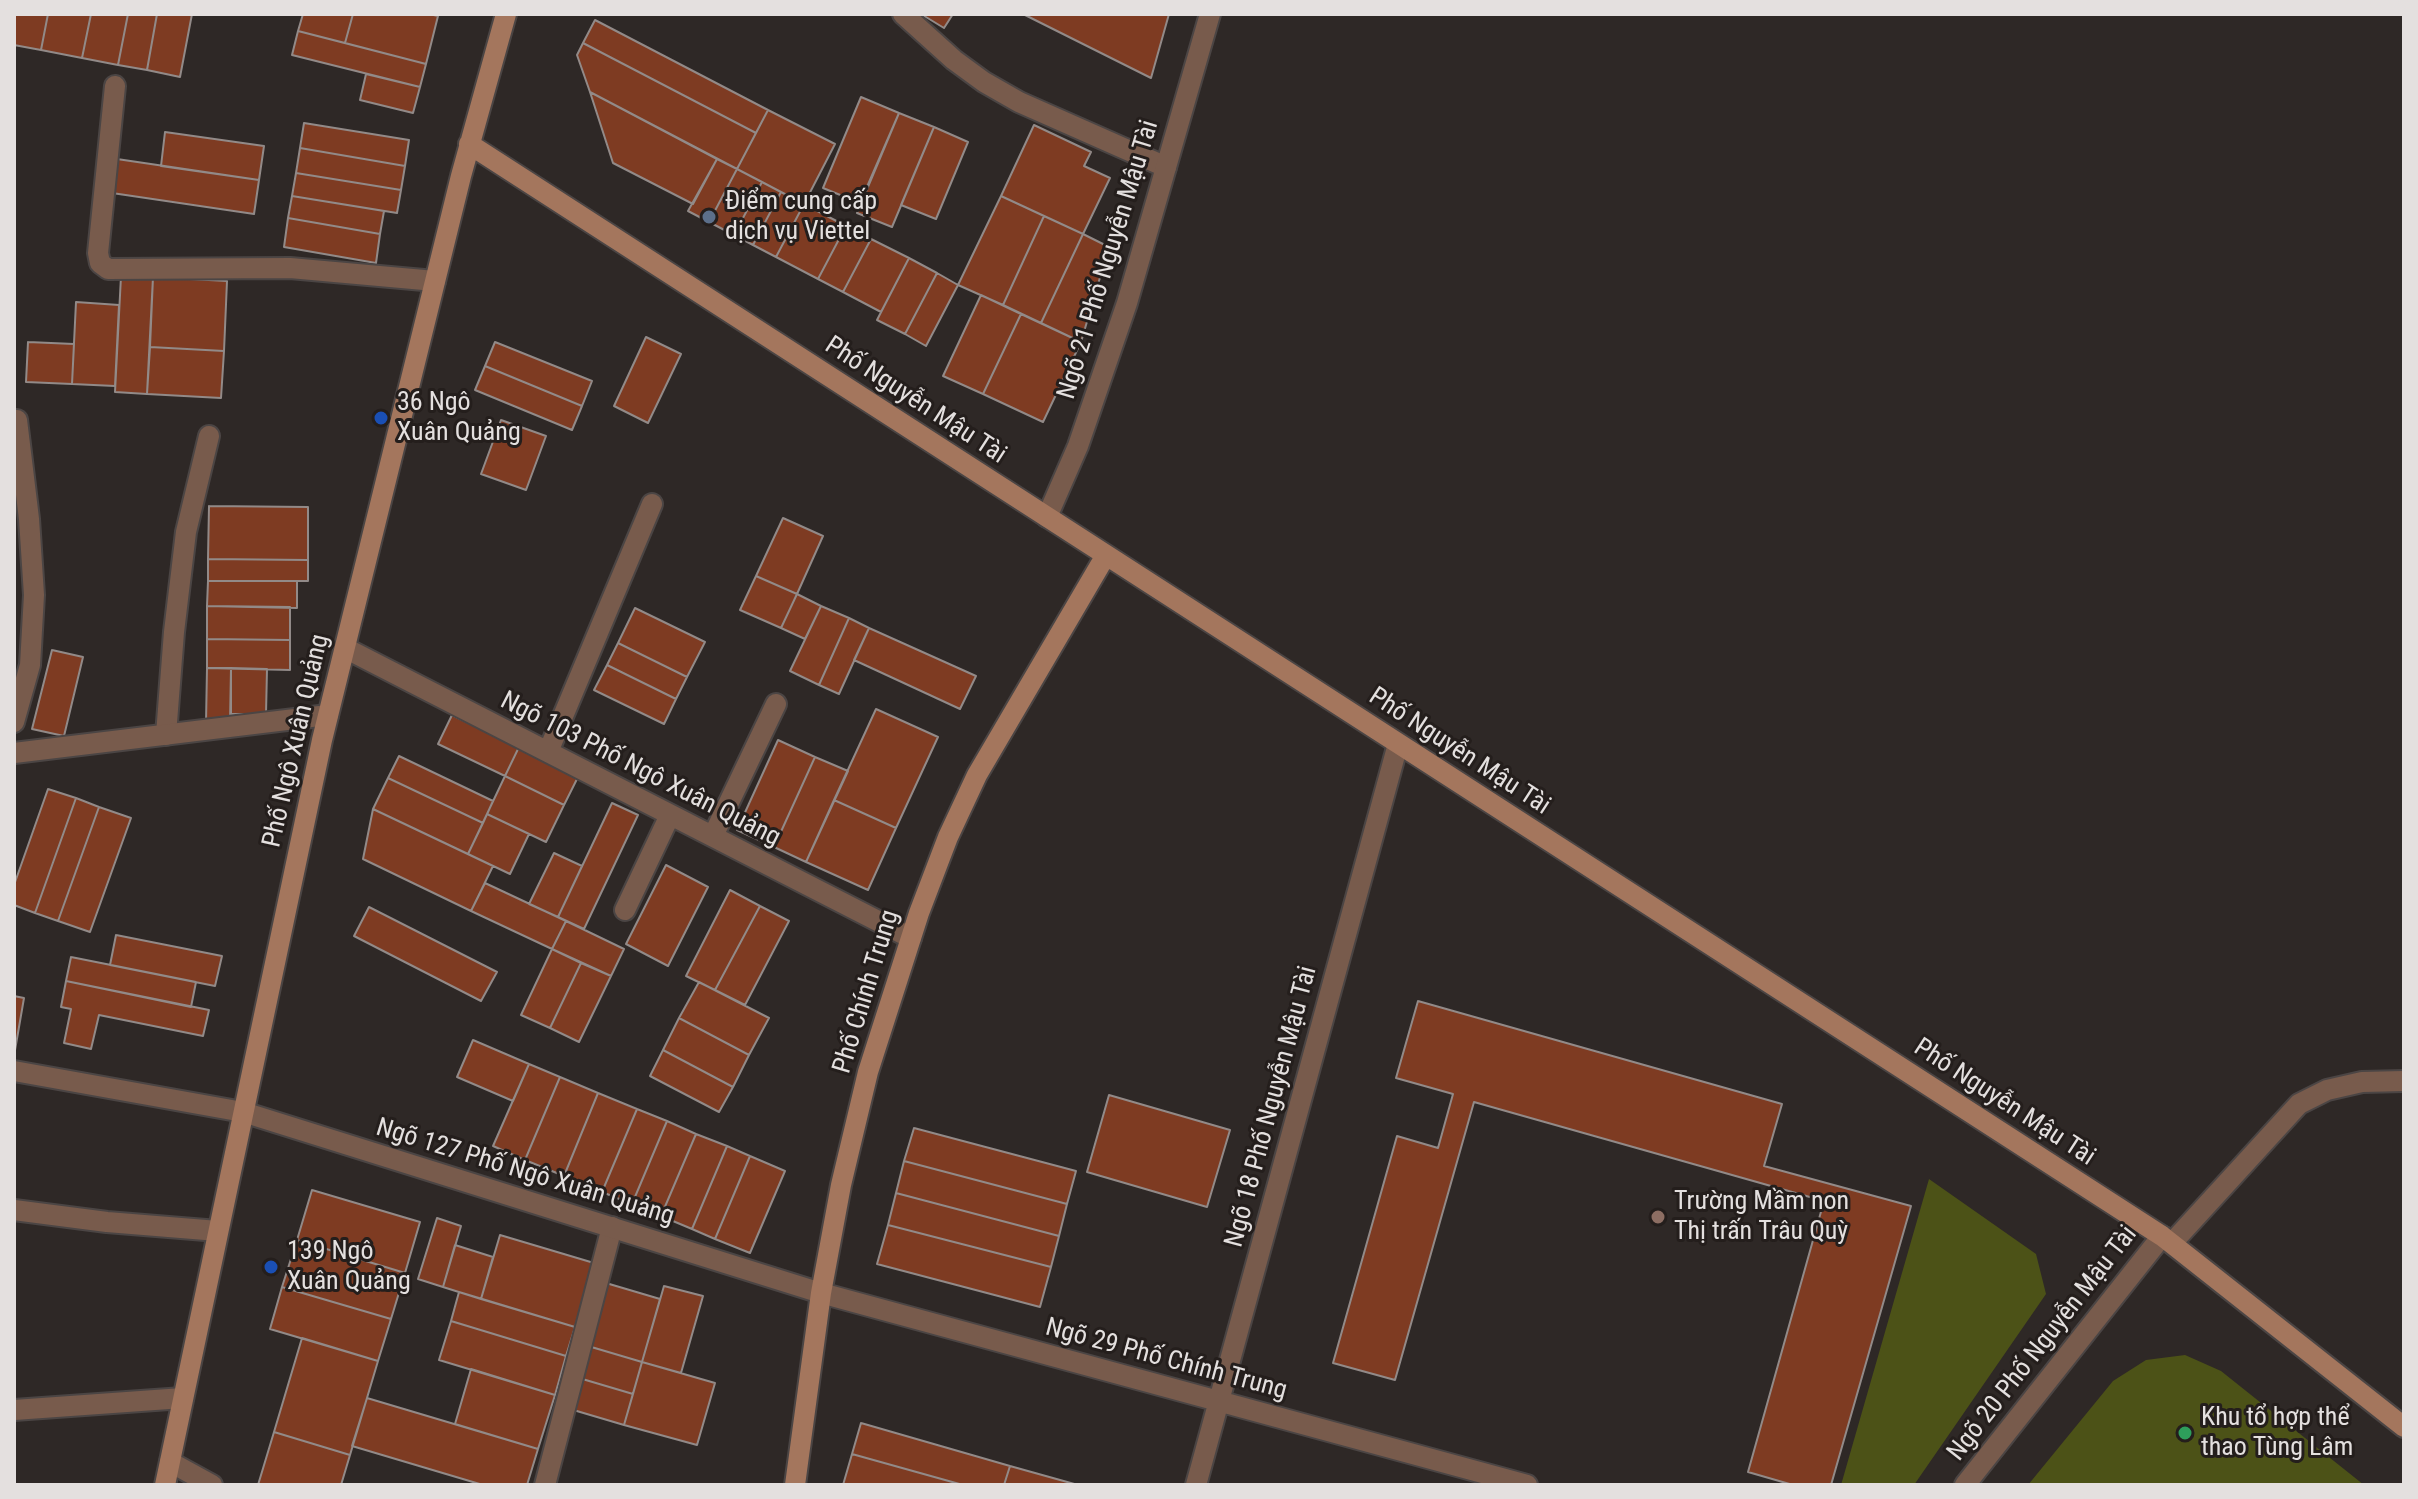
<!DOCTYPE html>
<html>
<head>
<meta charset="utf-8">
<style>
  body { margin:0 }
  #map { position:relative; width:2418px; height:1499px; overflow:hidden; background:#2e2826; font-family:"Roboto Condensed",sans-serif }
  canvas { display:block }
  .frame { position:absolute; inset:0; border:16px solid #e4e0df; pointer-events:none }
</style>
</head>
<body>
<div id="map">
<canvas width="2418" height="1499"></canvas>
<div class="frame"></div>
</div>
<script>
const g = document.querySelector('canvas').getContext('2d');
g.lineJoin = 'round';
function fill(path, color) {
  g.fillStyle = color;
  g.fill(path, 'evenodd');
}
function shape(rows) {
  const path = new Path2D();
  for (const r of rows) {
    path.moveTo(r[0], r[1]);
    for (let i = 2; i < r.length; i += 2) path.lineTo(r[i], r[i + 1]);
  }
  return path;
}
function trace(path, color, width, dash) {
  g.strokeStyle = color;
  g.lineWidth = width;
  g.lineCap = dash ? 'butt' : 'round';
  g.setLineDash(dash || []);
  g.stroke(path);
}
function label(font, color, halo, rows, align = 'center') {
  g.font = font + ' "Roboto Condensed",sans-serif';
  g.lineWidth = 6;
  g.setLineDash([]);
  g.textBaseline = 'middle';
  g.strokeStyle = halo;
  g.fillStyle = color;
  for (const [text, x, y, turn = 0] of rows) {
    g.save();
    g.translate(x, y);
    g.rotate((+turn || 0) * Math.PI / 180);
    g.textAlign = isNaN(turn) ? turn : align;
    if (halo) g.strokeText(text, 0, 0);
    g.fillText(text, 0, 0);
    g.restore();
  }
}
fill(shape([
  [1929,1179,2036,1254,2046,1294,1914,1485,1841,1485],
  [2185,1355,2221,1371,2364,1485,2028,1485,2113,1381,2146,1360]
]), '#4c5217');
const building = shape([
  [14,14,48,14,41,50,14,45,14,14],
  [48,14,91,14,82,58,41,50,48,14],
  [91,14,128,14,118,65,82,58,91,14],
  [128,14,157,14,147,70,118,65,128,14],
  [157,14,192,14,180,77,147,70,157,14],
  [303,14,353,14,345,43,298,31,303,14],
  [353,14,429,14,438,16,426,64,345,43,353,14],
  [921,14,953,14,944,28,921,14],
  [1023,14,1169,14,1151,78,1023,14],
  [595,20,768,110,756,133,583,43,595,20],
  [298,31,426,64,420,87,292,55,298,31],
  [583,43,756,133,737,169,590,92,577,55,583,43],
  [366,74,420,87,413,113,360,100,366,74],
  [590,92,717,159,693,204,613,163,590,92],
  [861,97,899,113,860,203,823,188,861,97],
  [768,110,835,144,804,204,737,169,768,110],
  [899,113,934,127,892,227,857,213,899,113],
  [304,123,409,140,405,166,300,148,304,123],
  [1034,125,1091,152,1084,166,1110,178,1083,234,1001,196,1034,125],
  [934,127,968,142,936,219,901,205,934,127],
  [165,132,264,146,259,180,161,166,165,132],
  [300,148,405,166,401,190,296,173,300,148],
  [117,159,259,180,254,214,112,193,117,159],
  [717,159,737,169,709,222,688,211,717,159],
  [737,169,762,182,734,235,709,222,737,169],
  [296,173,401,190,397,213,292,196,296,173],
  [762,182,781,192,753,245,734,235,762,182],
  [781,192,804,204,776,257,753,245,781,192],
  [292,196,384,211,380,234,288,218,292,196],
  [1001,196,1044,216,1003,305,958,285,1001,196],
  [804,204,846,226,818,279,776,257,804,204],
  [1044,216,1083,234,1041,323,1003,305,1044,216],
  [288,218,380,234,376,263,284,247,288,218],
  [846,226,871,239,843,292,818,279,846,226],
  [1083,234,1109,247,1081,342,1041,323,1083,234],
  [871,239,909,258,881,312,843,292,871,239],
  [909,258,937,273,905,334,877,320,909,258],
  [937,273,958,285,926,346,905,334,937,273],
  [121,276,153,277,147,394,115,392,121,276],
  [153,277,227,281,224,351,150,347,153,277],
  [981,295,1021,314,983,394,943,376,981,295],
  [76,302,119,305,115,386,72,384,76,302],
  [1021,314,1081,342,1043,422,983,394,1021,314],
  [646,337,681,354,648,423,614,406,646,337],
  [28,342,74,344,72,384,26,382,28,342],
  [495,342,592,381,582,406,485,366,495,342],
  [150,347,224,351,221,398,147,394,150,347],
  [485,366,582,406,572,430,475,390,485,366],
  [501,420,546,436,526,490,481,474,501,420],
  [209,506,308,507,308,560,208,559,209,506],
  [783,518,823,536,797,594,756,576,783,518],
  [208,559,308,560,308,581,208,581,208,559],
  [756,576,797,594,781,628,740,610,756,576],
  [208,581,297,581,297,608,207,606,208,581],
  [797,594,821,606,805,639,781,628,797,594],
  [207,606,290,607,290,640,207,639,207,606],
  [821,606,849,618,819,685,790,671,821,606],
  [635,608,705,642,687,677,618,643,635,608],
  [849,618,869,628,839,694,819,685,849,618],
  [869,628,976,676,960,709,854,660,869,628],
  [207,639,290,640,290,670,207,668,207,639],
  [618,643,687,677,676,699,607,665,618,643],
  [52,650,83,657,64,736,32,729,52,650],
  [607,665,676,699,664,724,594,690,607,665],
  [207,668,231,668,230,723,206,723,207,668],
  [231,668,267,669,266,714,231,714,231,668],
  [876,709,938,737,896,828,834,800,876,709],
  [452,715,519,747,505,776,438,744,452,715],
  [778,740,815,757,774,847,737,830,778,740],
  [519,747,579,775,564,805,505,776,519,747],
  [399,756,493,801,483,823,388,778,399,756],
  [815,757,848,771,806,862,774,847,815,757],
  [505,776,564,805,546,842,487,814,505,776],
  [388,778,483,823,468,854,373,809,388,778],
  [48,789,76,798,35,913,14,905,14,885,48,789],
  [76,798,99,807,58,921,35,913,76,798],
  [834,800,896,828,868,890,806,862,834,800],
  [612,803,638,815,584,929,558,917,612,803],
  [99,807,131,818,90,932,58,921,99,807],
  [373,809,493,866,471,911,363,859,373,809],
  [487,814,529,834,510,874,468,854,487,814],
  [554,853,582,866,558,917,529,904,554,853],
  [666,865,708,887,668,966,626,944,666,865],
  [485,883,566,921,552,949,471,911,485,883],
  [730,890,760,906,715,990,686,976,730,890],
  [760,906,789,921,745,1005,715,990,760,906],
  [369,907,497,972,481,1001,354,936,369,907],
  [566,921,624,949,611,976,552,949,566,921],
  [116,935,222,956,215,986,110,965,116,935],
  [552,949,581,963,550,1028,521,1015,552,949],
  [71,957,196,982,191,1007,66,981,71,957],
  [581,963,611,976,579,1042,550,1028,581,963],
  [66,981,209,1010,203,1036,99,1015,91,1049,64,1043,71,1009,61,1007,66,981],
  [699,982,769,1018,749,1055,679,1018,699,982],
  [14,996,24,998,14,1056,14,996],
  [1418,1001,1782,1104,1764,1166,1911,1206,1831,1485,1793,1485,1748,1472,1824,1201,1474,1102,1395,1380,1333,1363,1397,1136,1438,1148,1453,1094,1396,1078,1418,1001],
  [679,1018,749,1055,733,1087,663,1050,679,1018],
  [473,1040,529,1064,513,1101,457,1077,473,1040],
  [663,1050,733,1087,719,1112,650,1076,663,1050],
  [529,1064,560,1077,525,1160,493,1146,529,1064],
  [560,1077,598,1093,564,1176,525,1160,560,1077],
  [598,1093,637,1109,602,1192,564,1176,598,1093],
  [1109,1095,1230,1130,1207,1207,1087,1172,1109,1095],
  [637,1109,667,1121,632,1204,602,1192,637,1109],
  [667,1121,696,1134,661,1216,632,1204,667,1121],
  [914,1128,1076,1171,1067,1204,904,1161,914,1128],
  [696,1134,727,1146,692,1229,661,1216,696,1134],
  [727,1146,750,1156,715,1239,692,1229,727,1146],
  [750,1156,785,1171,750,1253,715,1239,750,1156],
  [904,1161,1067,1204,1059,1236,896,1193,904,1161],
  [312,1190,420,1222,405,1273,297,1240,312,1190],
  [896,1193,1059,1236,1051,1267,888,1225,896,1193],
  [437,1218,461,1226,443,1287,418,1279,437,1218],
  [888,1225,1051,1267,1040,1307,877,1264,888,1225],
  [500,1235,594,1263,575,1327,481,1299,500,1235],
  [297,1240,405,1273,391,1319,282,1287,297,1240],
  [455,1245,493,1257,481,1299,443,1287,455,1245],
  [606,1283,660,1299,642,1362,588,1346,606,1283],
  [664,1286,703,1296,681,1373,642,1362,664,1286],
  [282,1287,391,1319,378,1361,270,1329,282,1287],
  [459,1292,575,1327,566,1356,451,1321,459,1292],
  [451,1321,566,1356,555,1395,439,1360,451,1321],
  [302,1338,378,1361,350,1455,274,1432,302,1338],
  [588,1346,642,1362,633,1394,579,1378,588,1346],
  [642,1362,715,1383,697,1445,624,1425,642,1362],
  [471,1369,555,1395,538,1449,455,1424,471,1369],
  [579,1378,633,1394,624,1425,570,1409,579,1378],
  [367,1398,538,1449,527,1485,483,1485,352,1446,367,1398],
  [861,1423,1010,1466,1004,1485,963,1485,852,1454,861,1423],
  [274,1432,350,1455,341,1485,258,1485,274,1432],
  [852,1454,963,1485,843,1485,852,1454],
  [1010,1466,1078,1485,1004,1485,1010,1466]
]);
fill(building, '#7e3b22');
trace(building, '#928a88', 2);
const lane = shape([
  [903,14,954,60,984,82,1019,102,1166,167],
  [115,86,98,253,100,263,108,269,290,268,435,281],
  [345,648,911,938],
  [14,722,30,665,34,595,29,519,17,420],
  [166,735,174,632,186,532,209,436],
  [548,752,652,504],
  [713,836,776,704],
  [625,910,670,815],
  [14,1071,243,1112],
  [14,1210,107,1222,218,1231],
  [2172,1243,2299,1104,2327,1090,2362,1082,2404,1081],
  [14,1410,183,1398],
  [170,1462,212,1485],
  [545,1485,612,1227]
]);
const street = shape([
  [1047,517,1078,446,1127,303,1210,14],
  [14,753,328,715],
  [243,1112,821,1293,1527,1485],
  [1196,1485,1398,744],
  [1965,1485,2162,1236]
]);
const secondary = shape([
  [469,144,2162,1236,2404,1427],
  [165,1485,322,740,461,176,506,14],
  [795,1485,821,1293,841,1185,868,1072,919,913,948,837,977,775,1106,555]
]);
trace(lane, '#4b4544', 24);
trace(street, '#4b4544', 24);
trace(secondary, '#4b4544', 24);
trace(lane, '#785b4c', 20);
trace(street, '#785b4c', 20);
trace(secondary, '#a4765d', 20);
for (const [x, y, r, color] of [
  [709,217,8,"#5c6f8a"],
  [381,418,8,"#1a4fb4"],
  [1658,1217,8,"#8d6e63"],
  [271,1267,8,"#1a4fb4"],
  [2185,1433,8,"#2e9e5b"]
]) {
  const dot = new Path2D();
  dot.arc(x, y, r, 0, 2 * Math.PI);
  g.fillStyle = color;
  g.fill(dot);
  trace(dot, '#241e1c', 3);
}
label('26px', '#e4e0df', '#241e1c', [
  ["Điểm cung cấp",725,202],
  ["dịch vụ Viettel",725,232],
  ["36 Ngô",397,403],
  ["Xuân Quảng",397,433],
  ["Trường Mầm non",1674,1202],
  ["Thị trấn Trâu Quỳ",1674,1232],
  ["139 Ngô",287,1252],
  ["Xuân Quảng",287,1282],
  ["Khu tổ hợp thể",2201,1418],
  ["thao Tùng Lâm",2201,1448]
], 'left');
label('26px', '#e4e0df', '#241e1c', [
  ["Ngõ 21 Phố Nguyễn Mậu Tài",1109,260,-73],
  ["Phố Nguyễn Mậu Tài",915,401,33],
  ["Phố Ngô Xuân Quảng",297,741,-77],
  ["Phố Nguyễn Mậu Tài",1459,752,33],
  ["Ngõ 103 Phố Ngô Xuân Quảng",640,770,27],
  ["Phố Chính Trung",867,992,-73],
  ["Phố Nguyễn Mậu Tài",2004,1103,33],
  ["Ngõ 18 Phố Nguyễn Mậu Tài",1272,1107,-75],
  ["Ngõ 127 Phố Ngô Xuân Quảng",525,1173,17],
  ["Ngõ 20 Phố Nguyễn Mậu Tài",2043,1344,-52],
  ["Ngõ 29 Phố Chính Trung",1166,1360,15]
]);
</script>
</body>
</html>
